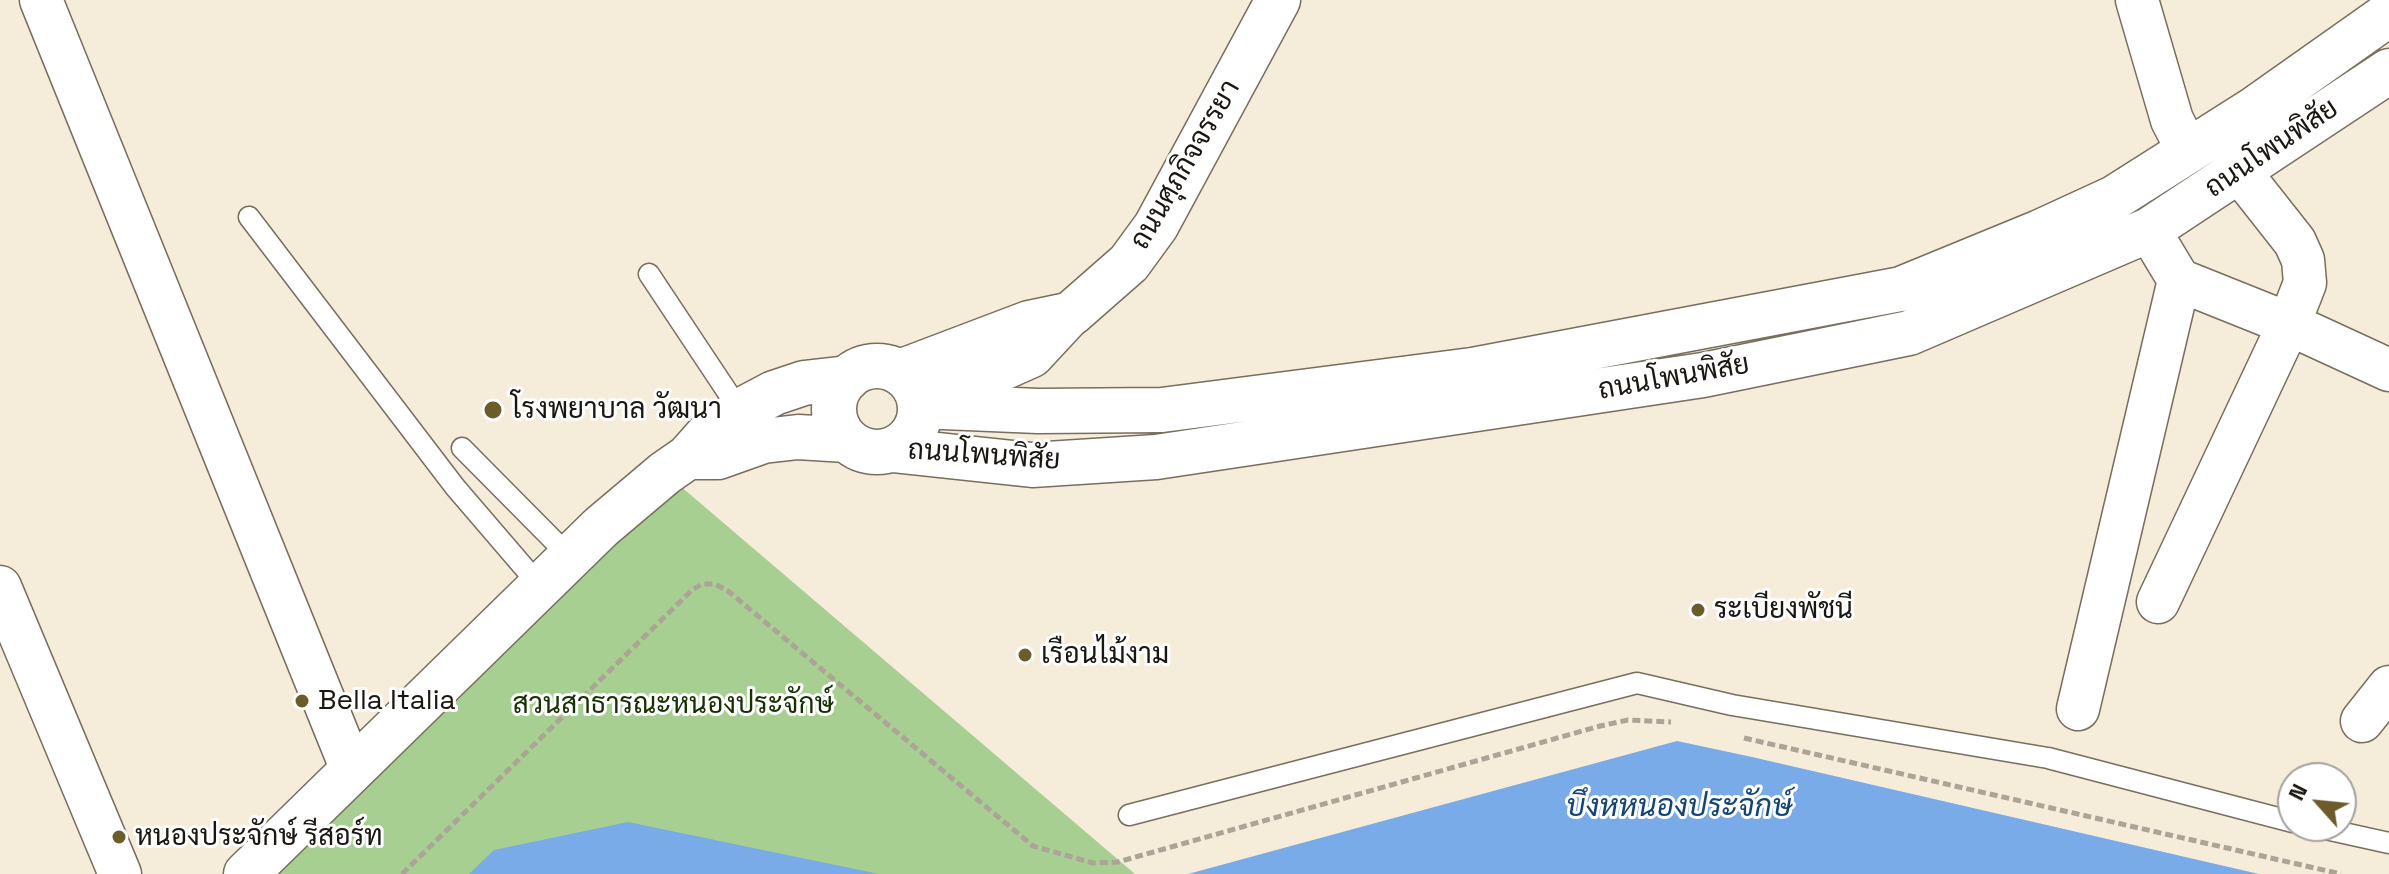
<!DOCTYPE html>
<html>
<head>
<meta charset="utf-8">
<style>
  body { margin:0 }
  #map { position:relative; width:2389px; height:874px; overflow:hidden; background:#f6ecda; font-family:"Space Grotesk",sans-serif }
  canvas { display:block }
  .north { position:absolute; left:2277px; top:762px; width:80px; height:80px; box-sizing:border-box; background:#fff; border:2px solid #a3a29f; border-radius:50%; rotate:297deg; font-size:22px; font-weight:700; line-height:32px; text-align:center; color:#1a1610 }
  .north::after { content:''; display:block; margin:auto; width:28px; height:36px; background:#6c5c2a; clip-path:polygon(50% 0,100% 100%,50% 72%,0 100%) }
</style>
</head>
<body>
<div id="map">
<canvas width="2389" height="874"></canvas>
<div class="north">N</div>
</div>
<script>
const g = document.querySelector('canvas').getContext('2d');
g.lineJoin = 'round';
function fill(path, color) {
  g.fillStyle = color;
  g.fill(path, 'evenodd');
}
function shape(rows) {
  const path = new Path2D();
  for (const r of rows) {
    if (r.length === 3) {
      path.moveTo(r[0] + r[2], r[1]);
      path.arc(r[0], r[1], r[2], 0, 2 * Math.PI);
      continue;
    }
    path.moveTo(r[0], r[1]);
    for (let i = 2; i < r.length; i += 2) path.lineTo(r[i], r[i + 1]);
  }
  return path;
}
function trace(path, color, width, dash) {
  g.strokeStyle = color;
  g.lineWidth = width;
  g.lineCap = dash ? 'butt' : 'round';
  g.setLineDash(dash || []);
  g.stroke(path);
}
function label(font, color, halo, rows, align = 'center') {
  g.font = font + ' "Space Grotesk",Sarabun,sans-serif';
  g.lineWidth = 6;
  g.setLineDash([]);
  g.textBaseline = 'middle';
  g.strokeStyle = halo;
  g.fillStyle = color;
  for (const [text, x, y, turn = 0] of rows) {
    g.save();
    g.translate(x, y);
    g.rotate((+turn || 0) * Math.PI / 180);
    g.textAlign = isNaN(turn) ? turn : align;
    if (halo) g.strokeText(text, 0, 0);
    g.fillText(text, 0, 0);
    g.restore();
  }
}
fill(shape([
  [665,473,1135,874,264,874]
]), '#a8cf92');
fill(shape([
  [1677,741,1752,757,2259,874,1188,874],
  [628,822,879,874,469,874,494,850]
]), '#78abe7');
const service = shape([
  [249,217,455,487,540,586],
  [649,274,740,411],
  [462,448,570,557],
  [1129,815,1637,683,1732,705,2048,758,2293,822],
  [2312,826,2389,843]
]);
const minor = shape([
  [41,0,352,770],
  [2137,0,2172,120,2188,151],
  [2179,280,2289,324,2389,370],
  [897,372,1029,322,1072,313],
  [920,406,1032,356,1072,313],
  [0,587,120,874],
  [2158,602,2289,324,2305,283,2303,260,2295,242,2239,171],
  [2078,709,2179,280,2149,230],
  [2362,721,2389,687]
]);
const tertiary = shape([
  [1072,313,1129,263,1156,226,1278,0],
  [877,409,43],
  [920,406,1038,411,1162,410,1472,370,1901,289,2040,232,2114,198,2256,108,2389,14],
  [892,450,1032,465,1156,457,1703,375,1909,333,2149,230,2389,71],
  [688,457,718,457,763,441,798,437,846,440],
  [246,874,601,527,665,473,688,457,711,431,740,411,774,393,804,383,848,378]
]);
trace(service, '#776e5e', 23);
trace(minor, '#776e5e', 45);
trace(tertiary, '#776e5e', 47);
trace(shape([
  [1744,738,2341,874],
  [402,874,692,590,702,584,715,584,728,591,1033,846,1093,863,1118,862,1600,726,1628,720,1671,722]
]), '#aca496', 5, [8, 4]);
trace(service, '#fff', 20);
trace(minor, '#fff', 42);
trace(tertiary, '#fff', 44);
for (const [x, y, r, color] of [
  [493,410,10,"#6c5c2a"],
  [1698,610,8,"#6c5c2a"],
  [1025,655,8,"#6c5c2a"],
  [302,701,8,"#6c5c2a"],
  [119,837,8,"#6c5c2a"]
]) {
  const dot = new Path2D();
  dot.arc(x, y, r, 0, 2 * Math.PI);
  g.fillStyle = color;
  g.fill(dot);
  trace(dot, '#fff', 3);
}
label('28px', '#1a1610', '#fff', [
  ["ถนนโพนพิสัย",2272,149,-34],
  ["ถนนศุภกิจจรรยา",1186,165,-60],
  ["ถนนโพนพิสัย",1674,378,-10],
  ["ถนนโพนพิสัย",984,456,4]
]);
label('28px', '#1a1610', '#fff', [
  ["โรงพยาบาล วัฒนา",511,410],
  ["ระเบียงพัชนี",1714,610],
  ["เรือนไม้งาม",1041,655],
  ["Bella Italia",318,701],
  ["หนองประจักษ์ รีสอร์ท",135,837]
], 'left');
label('28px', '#163101', '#fff', [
  ["สวนสาธารณะหนองประจักษ์",673,705]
]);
label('italic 30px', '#11447b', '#fff', [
  ["บึงหหนองประจักษ์",1679,808]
]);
</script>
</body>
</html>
